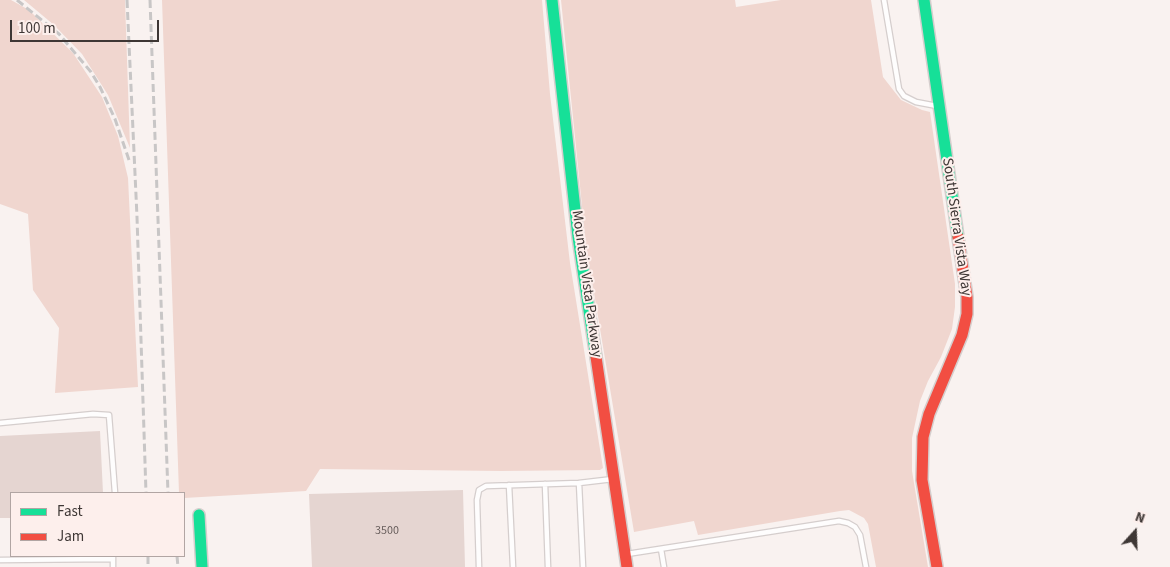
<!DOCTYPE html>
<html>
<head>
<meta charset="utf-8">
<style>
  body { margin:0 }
  #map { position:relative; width:1170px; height:567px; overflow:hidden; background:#f9f2f0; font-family:"Source Sans 3",sans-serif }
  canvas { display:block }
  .legend { position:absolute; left:10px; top:492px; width:175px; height:65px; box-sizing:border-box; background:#fdefec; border:1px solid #b1a5a3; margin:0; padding:6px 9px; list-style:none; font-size:15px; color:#3e3735 }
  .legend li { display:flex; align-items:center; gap:10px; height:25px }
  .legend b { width:25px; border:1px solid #b1a5a3 }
  .north { position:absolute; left:1110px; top:507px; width:50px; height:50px; -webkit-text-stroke:4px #fdefec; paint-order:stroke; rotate:20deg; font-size:14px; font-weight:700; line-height:20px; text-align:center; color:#3e3735 }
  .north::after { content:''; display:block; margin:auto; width:18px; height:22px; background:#3e3735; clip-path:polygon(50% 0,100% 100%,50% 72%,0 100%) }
  .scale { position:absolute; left:10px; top:20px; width:149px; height:22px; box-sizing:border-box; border:2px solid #3e3735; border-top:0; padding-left:6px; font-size:15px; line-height:18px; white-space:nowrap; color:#3e3735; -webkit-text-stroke:4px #fdefec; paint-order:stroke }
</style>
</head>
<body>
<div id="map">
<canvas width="1170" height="567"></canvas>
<ul class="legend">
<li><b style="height:6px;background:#16e098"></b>Fast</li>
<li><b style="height:6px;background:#f24e42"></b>Jam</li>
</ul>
<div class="north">N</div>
<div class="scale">100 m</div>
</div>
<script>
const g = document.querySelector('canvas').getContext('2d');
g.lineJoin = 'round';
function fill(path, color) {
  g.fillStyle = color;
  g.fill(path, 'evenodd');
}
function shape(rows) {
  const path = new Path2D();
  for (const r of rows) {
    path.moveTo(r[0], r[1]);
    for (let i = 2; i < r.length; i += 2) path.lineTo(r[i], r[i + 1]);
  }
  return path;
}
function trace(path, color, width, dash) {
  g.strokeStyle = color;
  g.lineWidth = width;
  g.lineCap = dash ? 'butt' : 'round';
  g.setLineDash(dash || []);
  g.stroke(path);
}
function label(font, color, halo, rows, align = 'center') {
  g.font = font + ' "Source Sans 3",sans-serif';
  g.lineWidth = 4;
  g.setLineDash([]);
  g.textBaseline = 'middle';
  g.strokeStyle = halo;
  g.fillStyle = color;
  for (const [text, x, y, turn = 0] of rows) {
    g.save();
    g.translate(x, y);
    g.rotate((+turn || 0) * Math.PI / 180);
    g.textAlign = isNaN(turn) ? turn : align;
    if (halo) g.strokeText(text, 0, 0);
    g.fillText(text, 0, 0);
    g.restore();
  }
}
fill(shape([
  [0,0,11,0,29,10,73,53,102,97,118,136,128,178,138,387,55,393,59,328,33,290,28,214,0,204],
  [24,0,125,0,130,148,108,95,82,54,54,25],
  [162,0,542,0,550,94,570,263,603,468,600,470,501,471,320,469,306,491,184,498,184,493,179,493],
  [561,0,735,0,736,7,781,0,871,0,883,77,901,100,922,110,930,112,955,284,955,307,952,329,941,357,928,381,920,401,912,438,912,471,928,567,876,567,868,524,864,518,849,510,840,511,698,535,694,521,634,532,586,245]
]), '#f0d6cf');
fill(shape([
  [100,431,103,493,11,493,11,518,0,518,0,436],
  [463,490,465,567,312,567,309,494]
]), '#e5d5d1');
const lane = shape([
  [884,0,899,89,904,96,916,102,937,106],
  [0,423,93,414,109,415,115,493],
  [545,484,548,567],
  [509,485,513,567],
  [661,549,664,567],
  [627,554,839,521,848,523,855,527,860,535,866,567],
  [113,556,113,567],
  [0,560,112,559],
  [479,567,477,500,479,490,486,486,579,483],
  [583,567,579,483,613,479]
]);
const fast = shape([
  [552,0,578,237,596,357],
  [924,0,958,237],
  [199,515,202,567]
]);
const jam = shape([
  [596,357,627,567],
  [937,567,922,480,923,437,929,414,962,335,967,314,967,297,958,237]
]);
trace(lane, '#d5cecd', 7);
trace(fast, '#d5cecd', 14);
trace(jam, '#d5cecd', 14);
trace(lane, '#fefdfd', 4.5);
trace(fast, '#16e098', 11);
trace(jam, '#f24e42', 11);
trace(shape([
  [17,0,59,34,91,72,100,87,115,119,129,160],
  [127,0,137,217,146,493],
  [150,0,168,493],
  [148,556,148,567],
  [177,556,178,567]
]), '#c8c6c6', 3, [8, 4]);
label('12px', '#685e5c', null, [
  ["3500",387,531]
]);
label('15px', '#3e3735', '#fdefec', [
  ["South Sierra Vista Way",956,227,82],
  ["Mountain Vista Parkway",586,284,82]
]);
</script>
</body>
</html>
